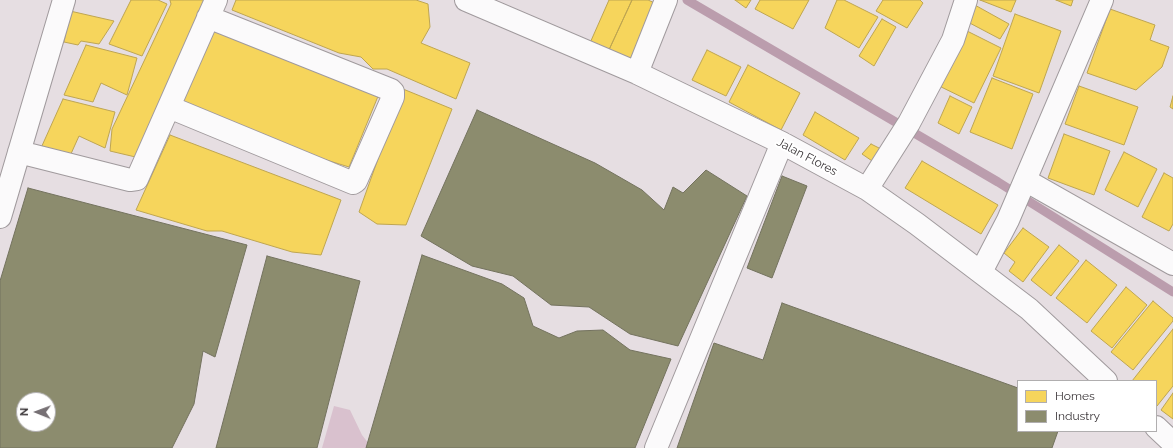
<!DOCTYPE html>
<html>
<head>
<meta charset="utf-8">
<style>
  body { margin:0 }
  #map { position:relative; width:1173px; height:448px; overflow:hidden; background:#e6dee2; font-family:Raleway,sans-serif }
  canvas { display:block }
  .legend { position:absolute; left:1017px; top:380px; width:140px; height:52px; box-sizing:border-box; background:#fff; border:1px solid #b0aeaf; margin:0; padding:5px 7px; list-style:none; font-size:12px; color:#3a3538 }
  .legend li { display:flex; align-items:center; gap:8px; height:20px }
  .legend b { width:20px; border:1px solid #b0aeaf }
  .north { position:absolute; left:16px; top:392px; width:40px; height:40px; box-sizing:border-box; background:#fff; border:1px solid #b0aeaf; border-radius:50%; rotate:271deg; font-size:11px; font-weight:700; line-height:16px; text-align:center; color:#3a3538 }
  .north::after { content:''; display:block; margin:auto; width:14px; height:18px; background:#767074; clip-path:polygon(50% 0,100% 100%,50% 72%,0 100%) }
</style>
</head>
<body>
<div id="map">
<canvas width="1173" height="448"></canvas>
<ul class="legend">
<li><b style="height:11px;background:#f6d55c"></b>Homes</li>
<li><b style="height:11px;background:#8c8c6e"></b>Industry</li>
</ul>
<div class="north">N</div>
</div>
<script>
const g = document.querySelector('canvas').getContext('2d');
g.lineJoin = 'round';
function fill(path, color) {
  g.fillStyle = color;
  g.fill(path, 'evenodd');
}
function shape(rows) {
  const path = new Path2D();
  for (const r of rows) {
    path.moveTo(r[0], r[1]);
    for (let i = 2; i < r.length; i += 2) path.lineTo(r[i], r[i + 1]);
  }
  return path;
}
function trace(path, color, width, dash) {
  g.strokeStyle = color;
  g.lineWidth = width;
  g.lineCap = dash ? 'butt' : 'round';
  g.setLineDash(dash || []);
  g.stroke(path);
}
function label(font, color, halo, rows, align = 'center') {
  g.font = font + ' Raleway,sans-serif';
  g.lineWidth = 4;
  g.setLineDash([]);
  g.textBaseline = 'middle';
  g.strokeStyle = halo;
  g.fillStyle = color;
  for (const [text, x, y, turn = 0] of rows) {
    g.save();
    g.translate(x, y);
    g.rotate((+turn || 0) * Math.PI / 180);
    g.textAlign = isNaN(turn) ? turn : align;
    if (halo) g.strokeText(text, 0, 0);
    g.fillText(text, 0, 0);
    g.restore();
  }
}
fill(shape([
  [334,406,350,410,362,435,372,448,322,448]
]), '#d9c1ce');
const homes = shape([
  [131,0,158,0,167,4,142,56,109,44,131,0],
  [170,0,214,0,144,159,110,151,112,129,171,4,170,0],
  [236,0,416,0,428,4,430,27,421,43,470,63,456,99,387,69,373,69,361,57,339,53,232,10,236,0],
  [609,0,632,0,608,52,590,43,609,0],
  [632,0,648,0,657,4,630,61,608,52,632,0],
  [735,0,751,0,746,8,735,0],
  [760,0,809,0,793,29,755,9,760,0],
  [837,0,844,0,878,17,859,48,825,28,837,0],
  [883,0,920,0,923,3,907,28,876,11,883,0],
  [980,0,1016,0,1011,12,980,0],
  [1056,0,1073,0,1071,6,1056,0],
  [973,4,1009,24,1000,39,964,20,973,4],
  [1110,9,1155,25,1150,40,1169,47,1162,67,1136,90,1087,73,1110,9],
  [70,11,114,21,99,44,81,41,78,45,64,42,70,11],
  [1015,14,1061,31,1039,93,993,76,1015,14],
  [882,19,896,27,874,66,859,56,882,19],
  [212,23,381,89,349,167,278,145,179,108,212,23],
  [961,28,1001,48,974,103,933,83,961,28],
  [86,45,137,58,127,95,101,83,93,102,64,95,86,45],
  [707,50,741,67,726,96,692,80,707,50],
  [748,65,800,93,781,130,729,102,748,65],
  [992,78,1033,94,1012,149,970,132,992,78],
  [1079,86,1138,107,1124,145,1065,124,1079,86],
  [403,89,452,109,406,225,377,224,359,212,403,89],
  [950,96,972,107,959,134,938,123,950,96],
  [1173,96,1173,109,1170,107,1173,96],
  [63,99,115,112,105,148,79,136,70,156,41,148,63,99],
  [815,112,859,138,845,160,803,135,815,112],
  [1064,134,1110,151,1094,195,1048,178,1064,134],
  [170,135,341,200,321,255,292,252,222,231,207,231,136,210,170,135],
  [871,144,885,151,878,165,862,154,871,144],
  [1124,152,1157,169,1138,207,1105,190,1124,152],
  [922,161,998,205,981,234,905,188,922,161],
  [1164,173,1173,178,1173,224,1169,231,1142,217,1164,173],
  [1023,228,1049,247,1023,282,1009,271,1015,262,1004,253,1023,228],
  [1059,245,1079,261,1051,296,1031,280,1059,245],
  [1086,260,1117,285,1087,323,1056,298,1086,260],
  [1126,287,1147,305,1112,348,1091,331,1126,287],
  [1153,301,1173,318,1173,321,1133,370,1111,352,1153,301],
  [1173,329,1173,386,1157,406,1156,405,1156,381,1132,381,1173,329],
  [1173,393,1173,419,1161,410,1173,393]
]);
fill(homes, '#f6d55c');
trace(homes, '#bea551', 1);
const industry = shape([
  [477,110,595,163,642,190,664,210,673,187,683,193,706,170,747,196,678,346,630,334,589,307,551,305,513,276,472,266,421,236,477,110],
  [782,176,807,186,772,278,747,268,782,176],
  [28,188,247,245,215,357,203,351,194,404,172,448,0,448,0,281,28,188],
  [24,400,48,400,48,424,24,424,24,400],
  [422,255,502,284,524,298,533,326,559,338,577,331,603,330,630,350,671,359,635,448,366,448,422,255],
  [267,256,360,281,317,448,216,448,267,256],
  [782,303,1018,388,1018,431,1058,431,1052,448,677,448,714,343,763,360,782,303]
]);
fill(industry, '#8c8c6e');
trace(industry, '#73725e', 1);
trace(shape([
  [687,0,998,182,1173,292]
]), '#bb9dad', 9);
const minor = shape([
  [466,0,637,73,782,143,867,189,917,224,1029,309,1106,381],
  [637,73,666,0],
  [169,107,353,183,356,181,393,97,393,92,391,90,208,17],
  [19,152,130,180,137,179,216,0],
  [1025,180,1173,264],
  [867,189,909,123,953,40,966,0],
  [0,217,64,0],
  [981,272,1008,220,1102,0],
  [1156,427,1173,443],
  [656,448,782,143]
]);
trace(minor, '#a09a9d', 24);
trace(minor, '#fbfafb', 22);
label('12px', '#3a3538', '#fff', [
  ["Jalan Flores",807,157,28]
]);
</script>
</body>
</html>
